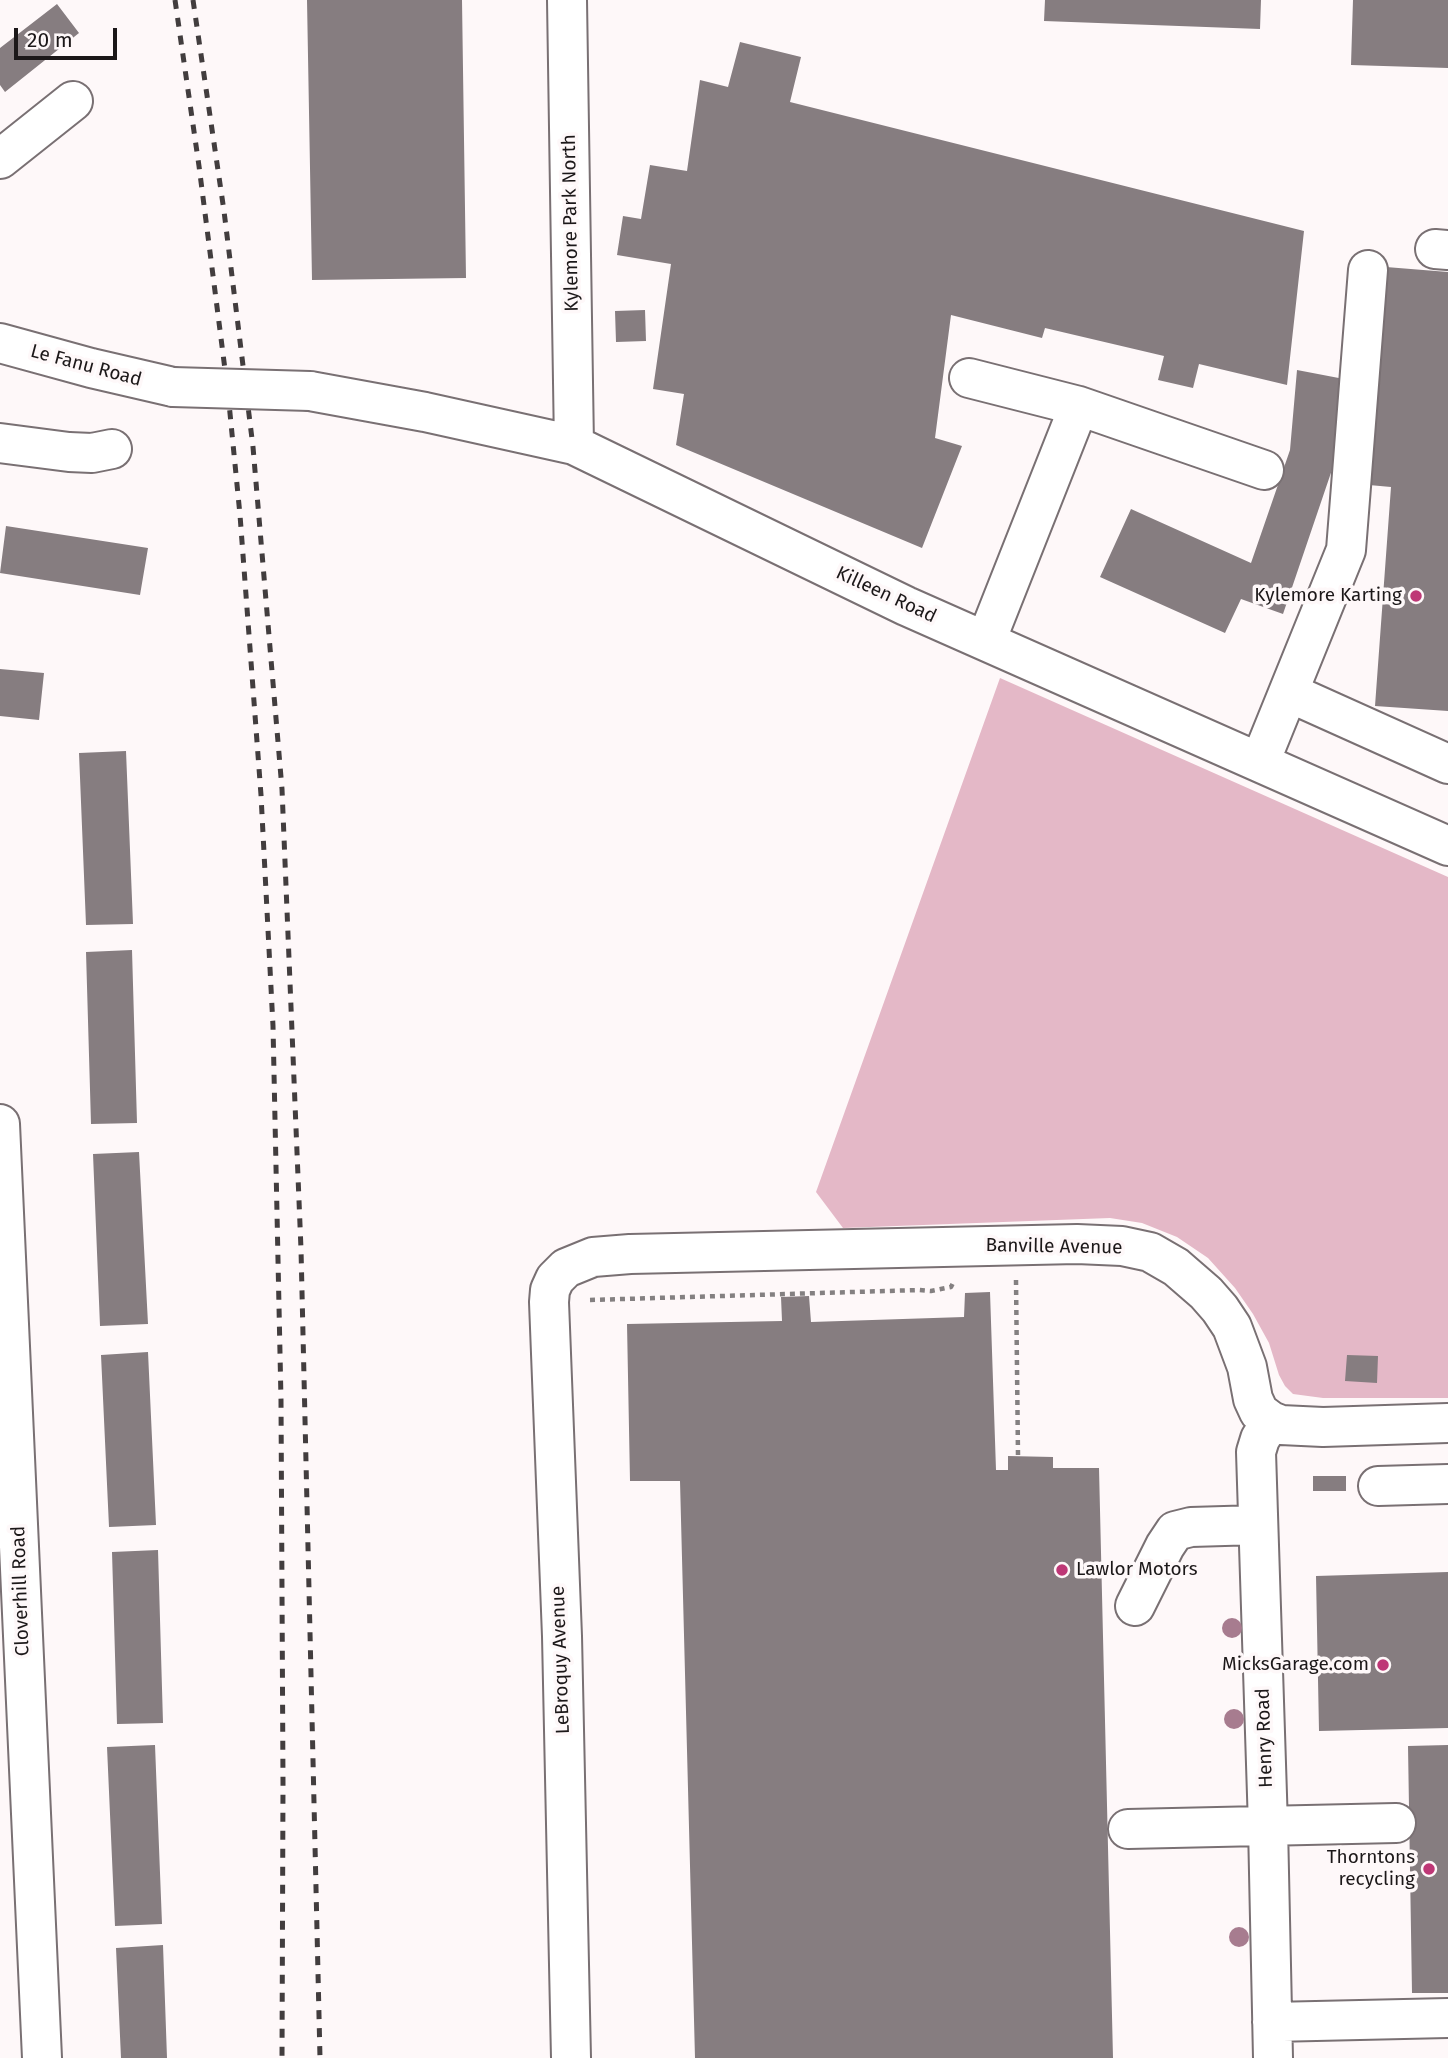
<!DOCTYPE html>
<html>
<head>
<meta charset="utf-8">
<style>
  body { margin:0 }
  #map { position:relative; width:1448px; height:2058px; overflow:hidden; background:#fef8f9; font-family:"Fira Sans",sans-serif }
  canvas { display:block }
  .scale { position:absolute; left:14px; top:28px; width:103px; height:32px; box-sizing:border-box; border:4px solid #1c1819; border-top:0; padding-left:9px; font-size:21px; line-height:24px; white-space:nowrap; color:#1c1819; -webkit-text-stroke:5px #fef8f9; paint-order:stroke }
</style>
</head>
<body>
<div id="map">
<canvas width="1448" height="2058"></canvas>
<div class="scale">20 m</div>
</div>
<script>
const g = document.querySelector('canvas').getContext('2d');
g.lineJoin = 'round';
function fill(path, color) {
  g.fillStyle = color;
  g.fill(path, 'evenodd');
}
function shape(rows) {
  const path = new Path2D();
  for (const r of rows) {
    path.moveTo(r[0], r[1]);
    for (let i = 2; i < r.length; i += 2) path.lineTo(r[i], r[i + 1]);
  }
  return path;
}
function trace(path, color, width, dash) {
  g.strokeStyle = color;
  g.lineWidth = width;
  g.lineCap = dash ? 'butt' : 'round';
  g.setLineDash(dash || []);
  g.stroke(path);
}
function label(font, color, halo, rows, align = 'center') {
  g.font = font + ' "Fira Sans",sans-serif';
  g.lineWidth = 7;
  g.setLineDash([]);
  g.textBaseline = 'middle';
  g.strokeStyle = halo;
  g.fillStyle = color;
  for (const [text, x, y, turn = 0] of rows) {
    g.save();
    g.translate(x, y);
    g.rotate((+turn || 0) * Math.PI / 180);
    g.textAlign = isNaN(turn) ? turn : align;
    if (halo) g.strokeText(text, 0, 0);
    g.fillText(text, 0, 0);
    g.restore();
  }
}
fill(shape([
  [1000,678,1448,877,1448,1398,1323,1398,1293,1394,1285,1386,1279,1375,1269,1343,1253,1314,1235,1288,1208,1258,1177,1237,1142,1223,1110,1218,843,1228,816,1192]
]), '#e4b8c7');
fill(shape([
  [307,0,462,0,466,278,312,280],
  [1045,0,1261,0,1260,29,1044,21],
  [1353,0,1448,0,1448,68,1351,65],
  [57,4,79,33,5,92,0,85,0,48],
  [740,42,801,57,790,102,1304,231,1287,385,1199,364,1193,388,1158,380,1164,356,1045,328,1042,338,951,315,935,438,962,446,922,548,676,445,684,394,653,389,671,264,617,255,623,216,641,219,650,165,687,171,700,80,728,87],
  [1386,267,1448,272,1448,711,1375,706,1391,487,1369,485],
  [645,310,646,341,616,342,615,311],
  [1297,370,1344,379,1336,458,1283,614,1241,599,1225,633,1100,577,1131,509,1251,563,1290,450],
  [6,526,148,548,140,595,0,573],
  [0,669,44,673,39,720,0,716],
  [126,751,133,924,86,925,79,753],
  [132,950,137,1123,91,1124,86,952],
  [139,1152,148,1324,100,1326,93,1154],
  [990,1292,996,1470,1008,1470,1008,1456,1053,1457,1053,1468,1099,1468,1113,2058,695,2058,680,1481,630,1481,627,1324,782,1321,781,1297,809,1296,811,1322,964,1317,965,1293],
  [148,1352,156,1525,109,1527,101,1355],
  [1347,1355,1378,1356,1377,1383,1345,1381],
  [1313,1476,1346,1476,1346,1491,1313,1491],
  [158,1550,163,1723,117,1724,112,1552],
  [1448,1572,1448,1728,1319,1731,1316,1576],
  [155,1745,162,1924,115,1926,107,1747],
  [1448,1745,1448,1993,1412,1993,1408,1746],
  [163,1945,167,2058,121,2058,116,1948]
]), '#867d80');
const minor = shape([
  [567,0,574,445],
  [0,159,73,101],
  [1435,249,1448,250],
  [0,343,91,368,173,387],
  [969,378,1079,406,1264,470],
  [310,391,425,412,574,445,906,606,1448,846],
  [0,443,69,452,92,453,112,449],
  [986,641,1079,406],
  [1290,693,1448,764],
  [1260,762,1346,550,1368,270],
  [0,1124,42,2058],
  [1271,1421,1260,1439,1256,1452,1268,1826,1273,2058],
  [1378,1486,1448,1484],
  [1135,1606,1165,1546,1175,1531,1191,1527,1258,1525],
  [1128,1829,1396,1823],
  [1272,2022,1448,2018],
  [571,2058,562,1636,549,1302,550,1290,555,1279,566,1268,593,1257,630,1254,1077,1244,1122,1246,1150,1252,1176,1267,1206,1293,1220,1309,1232,1327,1247,1367,1253,1399,1259,1412,1271,1421,1281,1425,1323,1427,1448,1423]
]);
trace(minor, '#797073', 42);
trace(shape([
  [1016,1280,1018,1455],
  [590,1300,919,1290,931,1291,951,1287,953,1283]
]), '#848081', 4.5, [5, 5]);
trace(minor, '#fff', 38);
trace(shape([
  [175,0,199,166,228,393,240,515,261,795,273,1026,281,1400,283,1784,282,2058],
  [193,0,224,211,253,447,282,789,301,1249,320,2058]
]), '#423d3e', 5, [9, 9]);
const minorBridge = shape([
  [173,387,310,391]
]);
trace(minorBridge, '#797073', 42, []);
trace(minorBridge, '#fff', 38);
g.fillStyle = '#a77c8f';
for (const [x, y] of [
  [1232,1628],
  [1234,1719],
  [1239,1937]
]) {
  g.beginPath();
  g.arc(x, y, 10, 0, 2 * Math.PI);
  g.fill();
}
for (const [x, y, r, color] of [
  [1416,596,7,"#be3776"],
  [1062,1570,7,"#be3776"],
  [1383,1665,7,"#be3776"],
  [1429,1869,7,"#be3776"]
]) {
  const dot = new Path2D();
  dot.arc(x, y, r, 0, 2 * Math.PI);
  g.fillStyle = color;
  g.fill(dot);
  trace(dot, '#fef8f9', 2.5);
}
label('19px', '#1c1819', '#fef8f9', [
  ["Kylemore Park North",571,223,-91],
  ["Le Fanu Road",86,366,15],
  ["Killeen Road",886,595,25],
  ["Banville Avenue",1054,1247,1],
  ["Cloverhill Road",21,1591,-92],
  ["LeBroquy Avenue",561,1660,-92],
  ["Henry Road",1265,1738,-92]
]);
label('19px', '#1c1819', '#fef8f9', [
  ["Kylemore Karting",1402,596],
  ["Lawlor Motors",1076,1570,"left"],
  ["MicksGarage.com",1369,1665],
  ["Thorntons",1415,1858],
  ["recycling",1415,1880]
], 'right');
</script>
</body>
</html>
